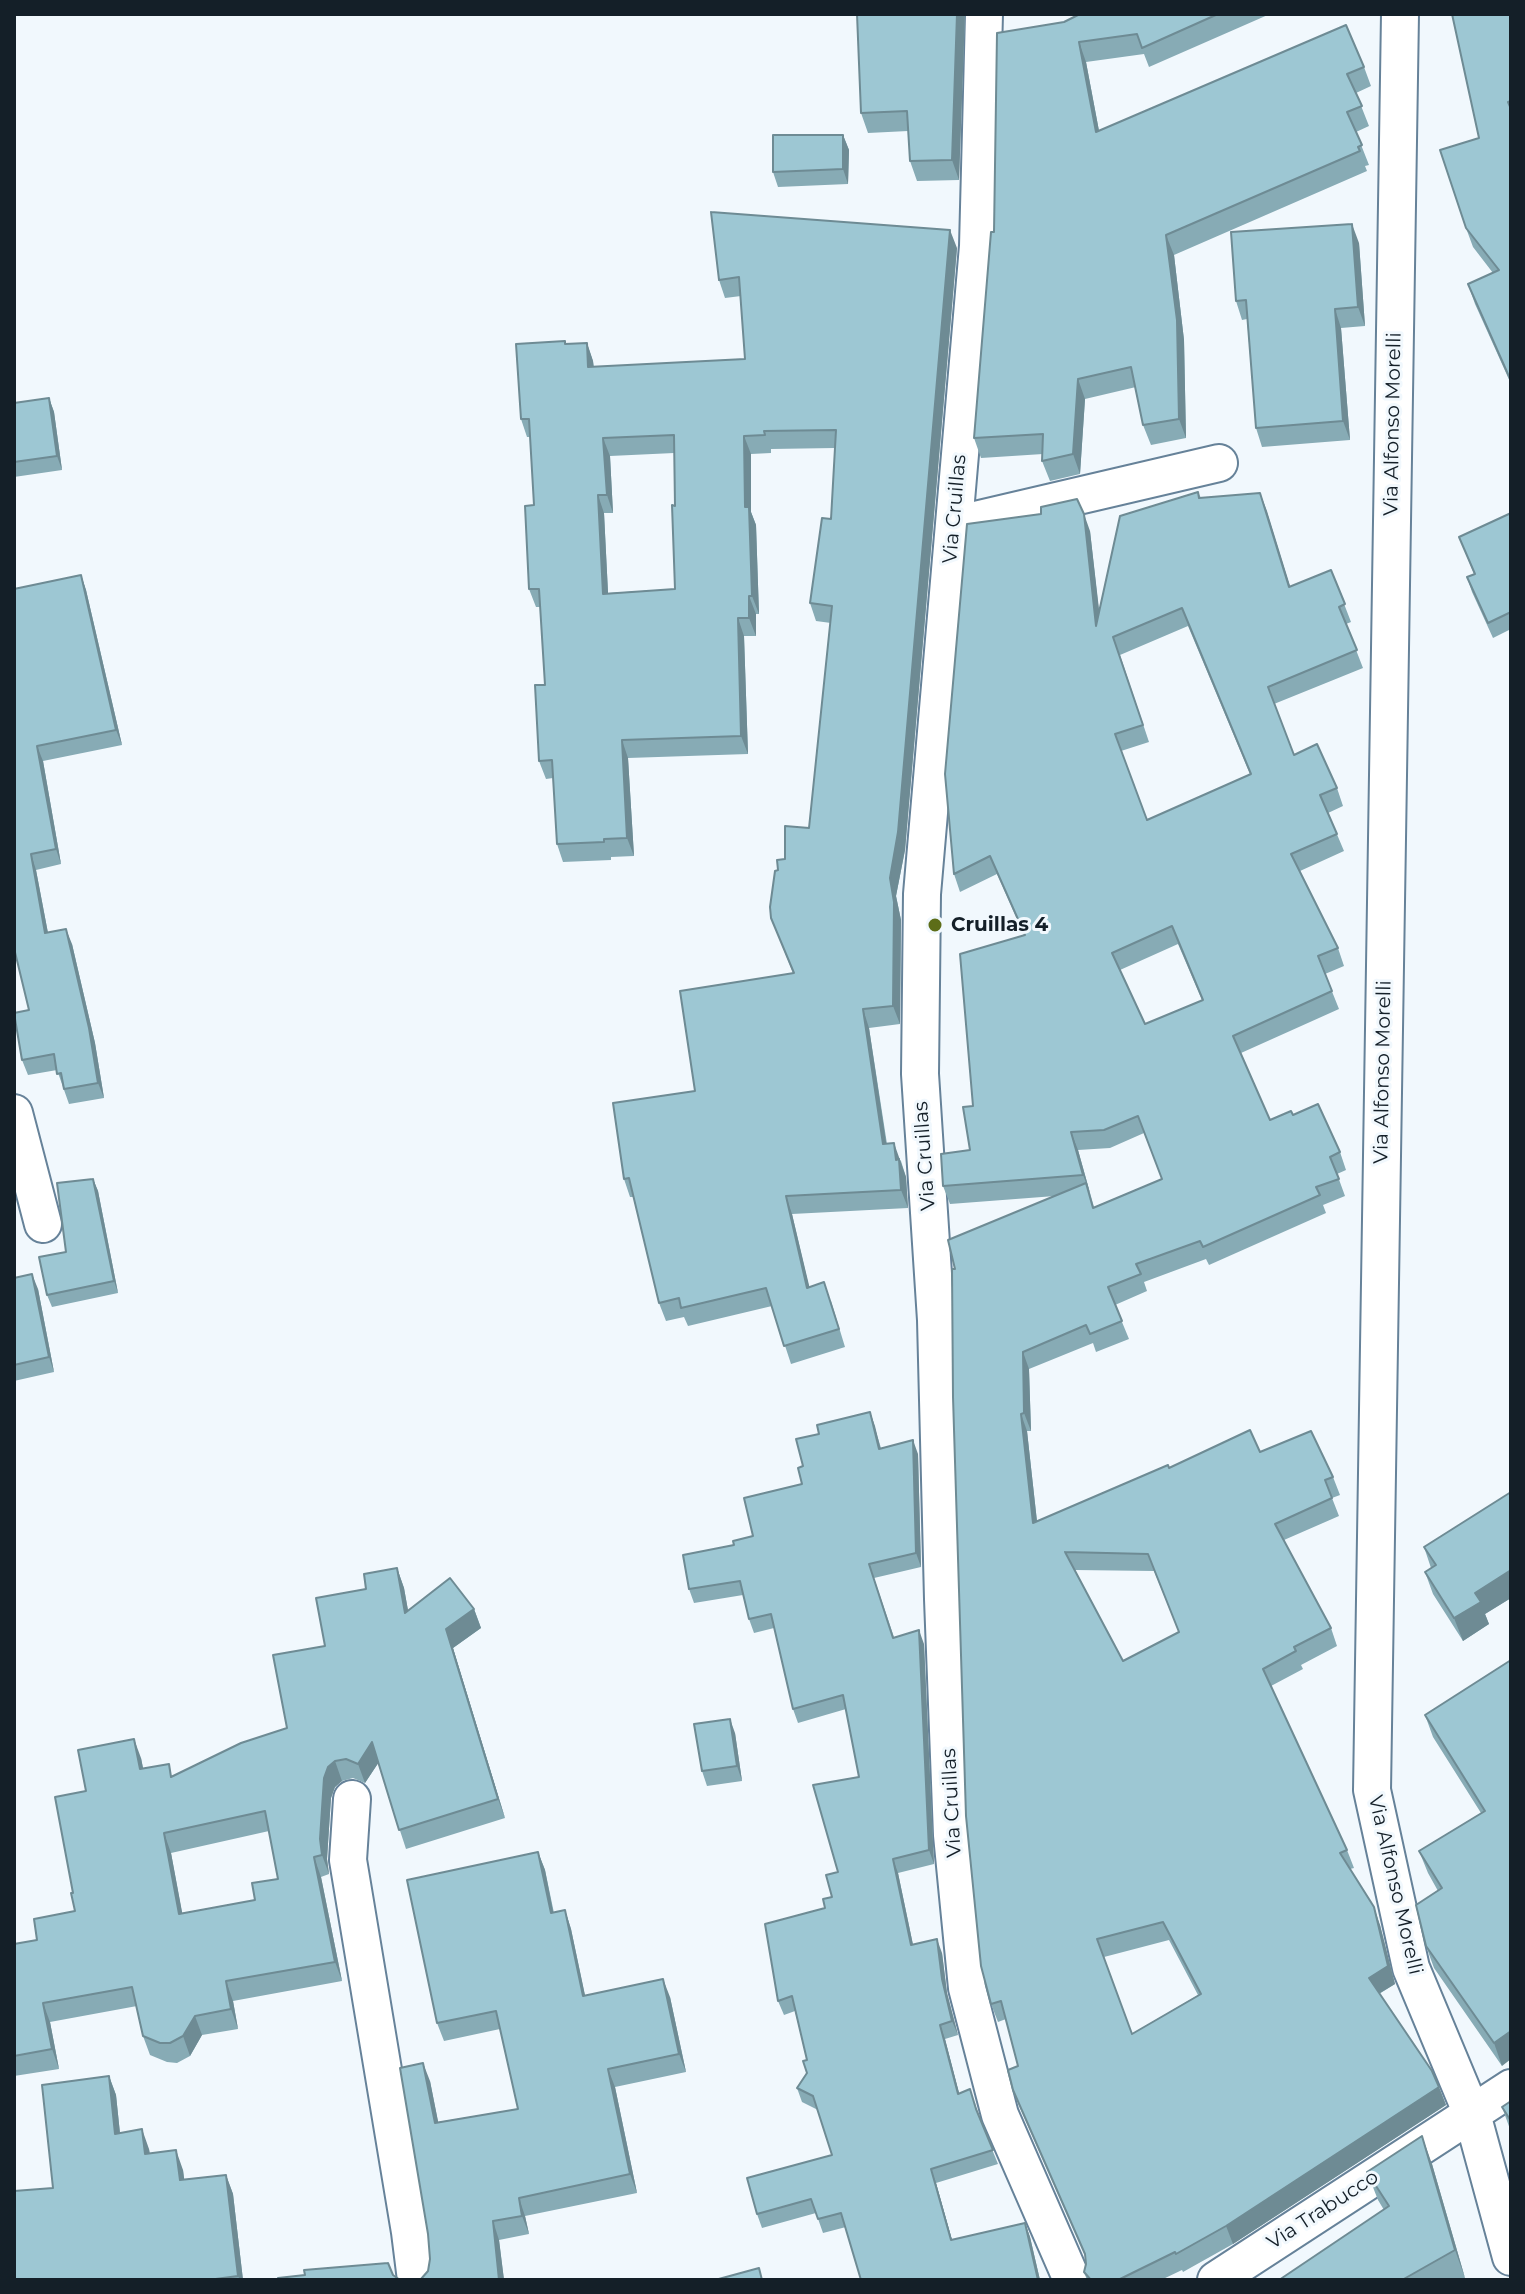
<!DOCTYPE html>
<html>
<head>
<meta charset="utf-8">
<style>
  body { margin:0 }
  #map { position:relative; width:1525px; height:2294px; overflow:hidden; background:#f1f8fd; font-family:Montserrat,sans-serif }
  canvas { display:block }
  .frame { position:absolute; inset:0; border:16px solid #141f28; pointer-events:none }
</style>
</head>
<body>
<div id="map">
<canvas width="1525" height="2294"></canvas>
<div class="frame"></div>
</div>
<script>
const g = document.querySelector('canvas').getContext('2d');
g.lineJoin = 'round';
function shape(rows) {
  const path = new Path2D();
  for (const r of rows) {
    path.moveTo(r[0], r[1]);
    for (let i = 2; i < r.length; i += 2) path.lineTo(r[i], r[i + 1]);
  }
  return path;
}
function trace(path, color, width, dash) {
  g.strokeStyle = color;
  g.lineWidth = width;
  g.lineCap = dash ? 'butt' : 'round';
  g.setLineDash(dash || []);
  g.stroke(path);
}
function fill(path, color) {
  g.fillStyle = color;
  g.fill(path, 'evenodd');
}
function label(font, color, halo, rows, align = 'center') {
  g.font = font + ' Montserrat,sans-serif';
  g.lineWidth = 6;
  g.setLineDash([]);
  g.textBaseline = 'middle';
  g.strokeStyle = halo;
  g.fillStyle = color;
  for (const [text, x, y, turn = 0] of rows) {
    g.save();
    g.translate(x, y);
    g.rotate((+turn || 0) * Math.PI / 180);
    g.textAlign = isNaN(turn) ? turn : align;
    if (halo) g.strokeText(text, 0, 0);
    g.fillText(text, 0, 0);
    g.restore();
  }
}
const street = shape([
  [984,14,978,246,922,894,920,1074,936,1320,943,1599,952,1835,967,1988,1000,2115,1072,2280],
  [1400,14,1372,1790,1411,1968,1472,2114,1511,2257],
  [954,525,1219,463],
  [14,1113,43,1224],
  [352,1799,348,1860,410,2232,416,2280],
  [1216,2280,1511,2088]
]);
trace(street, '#668299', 40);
trace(street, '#fff', 36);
fill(shape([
  [857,14,965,14,959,180,917,181,910,161,908,131,868,133,861,113],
  [1080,14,1270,14,1149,67,1144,54,1086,62,1099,131,1364,67,1371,86,1356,93,1369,126,1356,132,1369,165,1365,166,1367,171,1174,255,1184,340,1186,438,1151,445,1143,425,1136,387,1085,399,1080,474,1050,481,1042,461,1043,454,981,458,974,438,994,232,1064,22],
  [1511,14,1511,384,1475,304,1468,284,1493,273,1473,247,1466,228,1479,138],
  [843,135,849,150,848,184,778,187,773,172],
  [1359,243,1365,326,1341,328,1350,440,1262,447,1256,428,1247,319,1242,320,1236,301],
  [957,248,905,850,896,896,901,920,900,1024,869,1028,887,1144,901,1161,906,1177,908,1208,792,1214,809,1287,831,1301,845,1347,791,1364,772,1306,688,1326,684,1317,666,1321,659,1303,634,1197,630,1197,624,1179,793,973,771,918,778,870,809,828,831,623,816,621,810,603,831,519,835,448,771,449,771,453,751,454,751,512,756,525,759,614,756,614,756,636,744,636,748,754,628,758,634,856,611,857,611,860,563,862,557,844,553,778,546,779,539,761,545,685,540,607,536,607,529,589,534,505,530,437,527,437,521,419,566,344,587,343,593,361,594,367,745,359,741,296,725,298,719,280],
  [674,453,675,589,608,593,604,513,613,513,610,456],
  [49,398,54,412,62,470,14,477,14,403],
  [1198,492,1201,498,1260,493,1290,587,1331,570,1351,622,1346,624,1363,668,1274,704,1294,755,1337,788,1343,806,1328,813,1344,851,1300,871,1338,948,1344,966,1325,974,1339,1009,1241,1053,1270,1120,1293,1115,1340,1152,1346,1170,1337,1174,1345,1196,1323,1205,1326,1213,1209,1265,1206,1259,1144,1282,1147,1291,1115,1305,1129,1339,1096,1352,1093,1343,1029,1369,1031,1431,1027,1431,1037,1521,1169,1468,1260,1452,1333,1477,1340,1495,1332,1498,1339,1516,1284,1540,1331,1628,1337,1646,1301,1665,1303,1669,1271,1686,1347,1850,1354,1868,1350,1869,1380,1925,1395,1984,1379,1994,1439,2087,1446,2105,1233,2244,1183,2272,1182,2270,1161,2280,1087,2280,1084,2272,1086,2264,1086,2258,1020,2108,1013,2090,1018,2066,1006,2019,998,2022,991,2004,955,1269,1055,1196,950,1204,943,1186,970,1150,973,1106,1024,935,997,874,960,892,954,874,1090,531,1099,612],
  [1188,626,1250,774,1147,820,1121,751,1149,742,1120,655],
  [1178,944,1202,1000,1145,1024,1120,970],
  [1144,1133,1162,1179,1094,1207,1078,1150,1110,1148],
  [1075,1570,1154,1571,1179,1632,1123,1661],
  [1169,1940,1198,1995,1132,2034,1104,1957],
  [1511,513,1511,629,1493,638,1472,592,1467,577,1474,574,1459,537],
  [81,575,86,590,122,745,43,761,61,864,36,870,48,933,72,944,95,1043,104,1098,69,1104,57,1070,28,1075,22,1060,29,1010,14,589],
  [93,1179,98,1191,118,1293,52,1307,47,1295,66,1252],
  [14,1278,38,1289,54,1372,14,1381],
  [870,1412,881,1448,918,1454,921,1567,874,1578,894,1637,924,1644,934,1864,898,1873,913,1945,942,1953,947,1993,958,2035,945,2039,959,2093,975,2103,979,2117,998,2164,936,2183,952,2240,1025,2223,1030,2237,1040,2280,861,2280,846,2227,823,2233,816,2213,762,2228,757,2214,832,2155,818,2110,802,2102,797,2088,807,2073,807,2060,795,2011,784,2015,778,2001,825,1908,832,1897,859,1777,846,1709,798,1723,793,1709,774,1628,754,1633,749,1619,743,1595,694,1603,689,1589,734,1545,753,1536,802,1484,803,1466,819,1434],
  [1511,1492,1511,1598,1485,1614,1489,1624,1463,1641,1433,1594,1425,1572,1431,1568,1424,1547],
  [397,1568,404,1588,408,1611,474,1609,481,1628,453,1648,505,1818,406,1849,378,1763,365,1783,353,1778,342,1781,335,1787,331,1798,327,1859,329,1874,321,1877,342,1981,233,2001,238,2029,202,2035,190,2056,177,2063,167,2062,150,2055,143,2036,137,2006,50,2022,59,2069,14,2076,14,1944,37,1940,75,1911,73,1893,86,1791,141,1758,143,1768,173,1776,287,1728,325,1646,366,1589],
  [269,1831,278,1879,255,1900,182,1913,171,1853],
  [1511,1660,1502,2066,1434,1968,1426,1946,1438,1891,1428,1873,1419,1851,1481,1813,1433,1737,1425,1715],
  [735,1733,742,1781,707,1786,702,1771],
  [538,1852,545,1870,554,1913,565,1910,571,1929,585,1996,670,1997,686,2072,615,2087,637,2193,525,2216,529,2234,499,2240,504,2280,418,2280,421,2279,428,2271,430,2259,430,2081,438,2122,518,2109,500,2029,444,2041,437,2023],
  [109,2076,116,2095,120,2133,149,2149,150,2154,183,2170,184,2180,226,2175,233,2194,243,2280,14,2280,53,2188],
  [1511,2101,1511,2132,1502,2107],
  [1432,2164,1465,2278,1461,2280,1279,2280,1384,2210,1378,2200,1367,2172]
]), '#87abb5');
fill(shape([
  [957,14,965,14,959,180,952,160],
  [1079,42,1086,62,1103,152,1096,132],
  [843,135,849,150,848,184,843,169],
  [1352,224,1359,243,1365,326,1358,307],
  [950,230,957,248,905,850,896,896,901,920,900,1024,893,1006,890,878],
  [1166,235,1174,255,1184,340,1186,438,1179,419],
  [1335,309,1341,328,1350,440,1343,421],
  [587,343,593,361,595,385,588,367],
  [1078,379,1085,399,1080,474,1073,454],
  [49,398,54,412,62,470,57,456],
  [744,436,751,454,751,512,756,525,759,614,752,596,745,507],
  [603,438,610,456,613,513,607,495],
  [1260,493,1267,511,1296,605,1289,587],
  [598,495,604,513,609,612,603,594],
  [1084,514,1090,531,1103,644,1096,626],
  [81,575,86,590,122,745,116,730],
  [749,596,756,614,756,636,749,618],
  [738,618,744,636,748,754,741,736],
  [622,740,628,758,634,856,627,838],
  [37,746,43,761,61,864,56,849],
  [31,854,36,870,51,949,45,933],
  [66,929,72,944,95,1043,104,1098,98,1083],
  [863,1009,869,1028,889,1162,883,1144],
  [1071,1132,1078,1150,1090,1193,1083,1175],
  [894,1143,906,1177,908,1208,901,1190],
  [93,1179,98,1191,118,1293,114,1281],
  [786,1196,792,1214,814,1306,807,1288],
  [32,1274,38,1289,54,1372,49,1357],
  [1023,1352,1029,1369,1031,1431,1024,1413],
  [870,1412,875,1426,884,1463,879,1449],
  [1021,1414,1027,1431,1039,1540,1033,1523],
  [913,1440,918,1454,921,1567,916,1553],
  [397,1568,404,1588,412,1632,405,1613],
  [1511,1570,1511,1598,1485,1614,1489,1624,1463,1641,1454,1618,1475,1593],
  [474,1609,481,1628,453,1648,505,1818,498,1799,446,1629],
  [919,1630,924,1644,934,1864,929,1850],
  [730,1719,735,1733,742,1781,737,1766],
  [134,1739,141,1758,147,1788,140,1769],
  [372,1742,379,1762,365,1783,358,1764],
  [335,1761,342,1781,335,1787,331,1798,327,1859,329,1874,322,1855,320,1839,324,1778,328,1767],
  [164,1833,171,1853,186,1933,179,1914],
  [538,1852,545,1870,557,1932,551,1913],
  [314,1857,321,1877,342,1981,335,1962],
  [893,1859,898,1873,916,1959,911,1945],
  [1374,1907,1380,1925,1395,1984,1375,1996,1369,1978],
  [565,1910,571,1929,589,2014,583,1996],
  [937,1939,942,1953,947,1993,958,2035,952,2021,942,1979],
  [663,1979,670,1997,686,2072,679,2054],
  [226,1981,233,2001,238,2029,231,2009],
  [43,2003,50,2022,59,2069,52,2049],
  [195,2016,202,2035,190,2056,183,2036],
  [940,2025,945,2039,963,2108,958,2094],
  [1511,2031,1511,2059,1502,2066,1494,2043],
  [423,2063,430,2081,442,2141,435,2123],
  [608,2069,615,2087,637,2193,630,2174],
  [109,2076,116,2095,122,2153,115,2134],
  [1439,2087,1446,2105,1233,2244,1226,2226],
  [142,2129,149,2149,152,2173,145,2154],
  [1422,2136,1432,2164,1465,2278,1455,2250],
  [176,2150,183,2170,187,2200,180,2180],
  [931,2169,936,2183,956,2254,951,2240],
  [226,2175,233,2194,243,2280,240,2280,238,2276],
  [519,2198,525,2216,529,2234,522,2216],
  [493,2221,499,2240,504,2280,499,2280],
  [1025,2223,1030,2237,1040,2280,1038,2280]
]), '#6e8b94');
const building = shape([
  [857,14,957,14,952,160,910,161,907,111,861,113,857,14],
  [1080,14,1218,14,1142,48,1137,34,1079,42,1096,132,1346,25,1364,67,1347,74,1362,106,1347,112,1362,145,1358,147,1360,151,1166,235,1177,320,1179,419,1143,425,1131,367,1078,379,1073,454,1042,461,1043,434,974,438,991,232,994,232,997,33,1064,22,1080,14],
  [1452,14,1511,14,1511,101,1508,102,1511,109,1511,381,1468,284,1499,270,1466,228,1440,150,1479,138,1452,14],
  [773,135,843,135,843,169,773,172,773,135],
  [711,212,950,230,898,832,890,878,894,902,893,1006,863,1009,883,1144,894,1143,896,1160,899,1159,901,1190,786,1196,807,1288,824,1282,839,1329,784,1346,766,1288,681,1308,679,1298,659,1303,629,1178,624,1179,613,1103,695,1091,680,991,794,973,771,918,770,907,775,871,778,870,777,860,785,859,785,826,809,828,832,606,810,603,822,518,831,519,836,430,764,431,765,435,744,436,745,507,749,507,752,596,749,596,749,618,738,618,741,736,622,740,627,838,604,839,604,842,557,844,552,760,539,761,535,685,545,685,539,589,529,589,525,506,534,505,529,419,521,419,516,344,565,341,565,344,587,343,588,367,745,359,739,277,719,280,711,212],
  [674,435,675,506,672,505,675,589,603,594,598,495,607,495,603,438,674,435],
  [1352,224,1358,307,1335,309,1343,421,1256,428,1246,300,1236,301,1231,232,1352,224],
  [49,398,57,456,14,462,14,403,49,398],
  [1198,492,1199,498,1260,493,1289,587,1331,570,1345,604,1339,607,1357,650,1268,687,1294,755,1317,744,1337,788,1320,795,1337,834,1291,854,1338,948,1318,956,1332,991,1233,1036,1270,1120,1291,1111,1293,1115,1318,1104,1340,1152,1330,1157,1339,1179,1316,1187,1320,1195,1203,1247,1200,1241,1136,1264,1141,1274,1108,1287,1122,1321,1090,1334,1086,1325,1023,1352,1024,1413,1021,1414,1033,1523,1168,1465,1169,1468,1250,1430,1260,1452,1311,1431,1333,1477,1325,1480,1332,1498,1275,1524,1331,1628,1294,1647,1296,1651,1263,1669,1347,1850,1340,1853,1374,1907,1388,1966,1369,1978,1432,2071,1439,2087,1226,2226,1176,2254,1175,2252,1118,2280,1091,2280,1084,2272,1086,2264,1085,2254,1013,2090,1008,2070,1018,2066,1001,2001,991,2004,981,1966,966,1816,953,1397,952,1269,955,1269,948,1240,1086,1183,1093,1208,1162,1179,1138,1116,1104,1130,1071,1132,1083,1175,943,1186,941,1154,970,1150,963,1107,973,1106,960,954,1025,935,990,856,954,874,945,774,967,524,1041,514,1041,507,1077,499,1084,514,1096,626,1120,516,1198,492],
  [1182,608,1251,774,1147,820,1115,734,1143,725,1113,637,1182,608],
  [1172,926,1203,1000,1145,1024,1112,953,1172,926],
  [1065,1552,1148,1554,1179,1632,1123,1661,1065,1552],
  [1163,1922,1201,1994,1132,2034,1097,1939,1163,1922],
  [1511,513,1511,612,1488,623,1467,577,1475,574,1459,537,1511,513],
  [81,575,116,730,37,746,56,849,31,854,45,933,66,929,89,1028,98,1083,64,1089,61,1073,57,1074,54,1054,22,1060,14,1013,29,1010,14,948,14,589,81,575],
  [93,1179,114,1281,47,1295,39,1257,66,1252,57,1183,93,1179],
  [32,1274,49,1357,14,1365,14,1278,32,1274],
  [870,1412,879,1449,913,1440,916,1553,869,1564,893,1638,919,1630,929,1850,893,1859,911,1945,937,1939,942,1979,952,2021,940,2025,958,2094,970,2089,976,2109,993,2150,931,2169,951,2240,1025,2223,1038,2280,861,2280,841,2213,818,2219,811,2199,757,2214,747,2178,832,2155,813,2096,797,2088,807,2073,803,2061,807,2060,792,1996,778,2001,765,1924,825,1908,823,1899,832,1897,826,1875,838,1872,813,1785,859,1777,843,1695,793,1709,771,1614,749,1619,740,1581,689,1589,683,1555,734,1545,733,1541,753,1536,744,1498,802,1484,798,1468,803,1466,796,1439,819,1434,817,1425,870,1412],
  [1511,1492,1511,1570,1475,1593,1481,1602,1454,1618,1425,1572,1436,1565,1424,1547,1511,1492],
  [397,1568,405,1613,450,1578,474,1609,446,1629,498,1799,399,1830,372,1742,358,1764,346,1759,335,1761,328,1767,324,1778,320,1839,322,1855,314,1857,335,1962,226,1981,231,2009,195,2016,183,2036,170,2043,160,2043,143,2036,132,1987,43,2003,52,2049,14,2056,14,1944,37,1940,34,1919,75,1911,71,1893,73,1893,55,1797,86,1791,78,1750,134,1739,140,1769,169,1764,171,1777,241,1743,287,1728,273,1655,325,1646,316,1598,366,1589,364,1574,397,1568],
  [265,1811,278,1879,252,1883,255,1900,179,1914,164,1833,265,1811],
  [1511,1660,1511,2031,1494,2043,1426,1946,1416,1905,1442,1888,1419,1851,1485,1811,1425,1715,1511,1660],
  [730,1719,737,1766,702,1771,694,1724,730,1719],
  [538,1852,551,1913,565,1910,583,1996,663,1979,679,2054,608,2069,630,2174,519,2198,522,2216,493,2221,499,2280,418,2280,421,2279,428,2271,430,2259,428,2234,400,2068,423,2063,435,2123,518,2109,496,2011,437,2023,407,1880,538,1852],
  [109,2076,115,2134,142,2129,145,2154,176,2150,180,2180,226,2175,238,2276,208,2280,14,2280,14,2191,53,2188,42,2085,109,2076],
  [1511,2101,1511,2121,1502,2107,1511,2101],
  [1422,2136,1455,2250,1402,2280,1279,2280,1389,2206,1367,2172,1422,2136],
  [388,2263,393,2275,400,2280,278,2280,278,2278,305,2275,304,2270,388,2263],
  [759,2268,762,2280,715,2280,759,2268]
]);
fill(building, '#9dc7d3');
trace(building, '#6e8b94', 2);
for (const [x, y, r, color] of [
  [935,925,8,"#5d6d18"]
]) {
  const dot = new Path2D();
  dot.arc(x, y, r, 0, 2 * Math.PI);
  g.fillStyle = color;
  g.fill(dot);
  trace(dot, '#f1f8fd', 3);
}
label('20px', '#141f28', '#f1f8fd', [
  ["Via Alfonso Morelli",1393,424,-89],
  ["Via Cruillas",955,509,-85],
  ["Via Alfonso Morelli",1383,1072,-89],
  ["Via Cruillas",925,1156,-94],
  ["Via Cruillas",952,1803,-93],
  ["Via Alfonso Morelli",1395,1885,77],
  ["Via Trabucco",1323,2210,-33]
]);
label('bold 20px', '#141f28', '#f1f8fd', [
  ["Cruillas 4",951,925]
], 'left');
</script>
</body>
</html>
